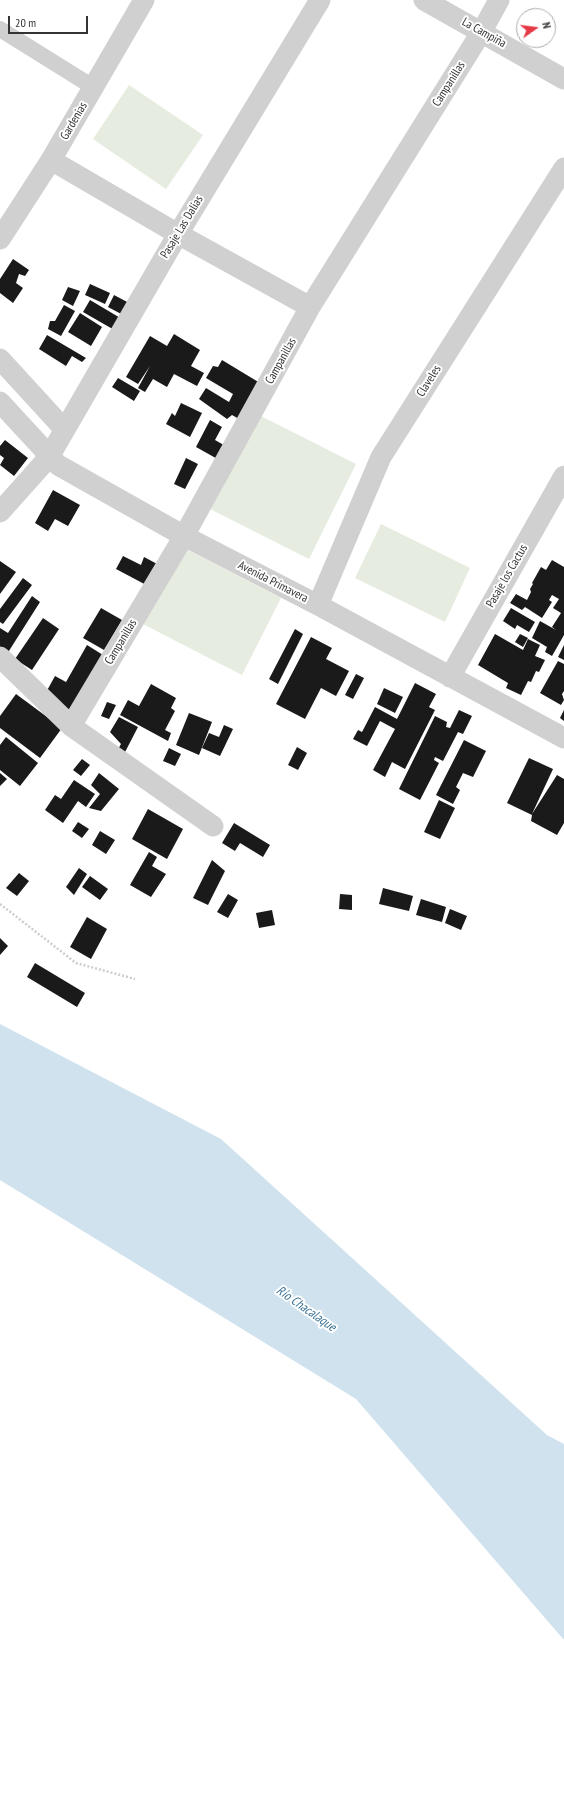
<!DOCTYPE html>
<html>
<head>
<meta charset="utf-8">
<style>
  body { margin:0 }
  #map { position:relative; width:564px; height:1816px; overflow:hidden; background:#fff; font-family:"PT Sans Narrow",sans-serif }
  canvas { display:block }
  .north { position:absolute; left:516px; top:8px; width:40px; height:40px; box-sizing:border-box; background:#fff; border:1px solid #adadad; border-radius:50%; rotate:76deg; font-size:11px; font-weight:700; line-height:16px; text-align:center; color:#333 }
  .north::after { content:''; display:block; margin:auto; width:14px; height:18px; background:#e63946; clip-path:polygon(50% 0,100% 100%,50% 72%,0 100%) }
  .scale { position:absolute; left:8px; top:16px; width:80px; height:18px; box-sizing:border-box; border:2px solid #333; border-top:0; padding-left:5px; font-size:12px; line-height:14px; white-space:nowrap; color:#333; -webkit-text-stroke:3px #fff; paint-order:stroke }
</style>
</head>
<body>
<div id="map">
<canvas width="564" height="1816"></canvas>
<div class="north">N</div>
<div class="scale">20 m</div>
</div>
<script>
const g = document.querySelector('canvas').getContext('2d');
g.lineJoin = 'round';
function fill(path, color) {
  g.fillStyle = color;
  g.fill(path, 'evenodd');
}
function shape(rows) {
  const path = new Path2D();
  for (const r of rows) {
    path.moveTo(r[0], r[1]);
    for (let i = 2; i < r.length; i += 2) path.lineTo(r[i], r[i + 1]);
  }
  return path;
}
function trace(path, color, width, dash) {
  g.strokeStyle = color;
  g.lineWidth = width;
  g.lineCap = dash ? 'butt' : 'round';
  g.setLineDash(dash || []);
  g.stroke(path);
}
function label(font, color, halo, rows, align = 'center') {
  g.font = font + ' "PT Sans Narrow",sans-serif';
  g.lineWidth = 4;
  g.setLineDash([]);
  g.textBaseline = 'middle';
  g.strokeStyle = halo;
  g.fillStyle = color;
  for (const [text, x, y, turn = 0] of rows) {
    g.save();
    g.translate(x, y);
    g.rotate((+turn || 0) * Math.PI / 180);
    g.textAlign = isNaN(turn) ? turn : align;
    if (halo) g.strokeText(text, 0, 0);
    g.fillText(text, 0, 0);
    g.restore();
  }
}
fill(shape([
  [129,85,203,135,166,189,93,139],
  [253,412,356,464,309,559,206,507],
  [381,524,470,568,445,622,355,578],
  [178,545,281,598,242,675,139,622]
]), '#e6ecdf');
fill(shape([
  [0,1024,221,1139,547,1435,564,1444,564,1640,356,1399,0,1180]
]), '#cfe2ee');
fill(shape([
  [13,259,29,270,25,276,19,274,16,283,23,288,13,303,0,293,0,279],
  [90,284,110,293,105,304,85,295],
  [68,287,80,291,73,306,62,300],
  [114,295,131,304,125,316,108,307],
  [90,300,122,319,116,331,83,312],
  [64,305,75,311,61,336,48,329,50,321,55,321],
  [80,313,102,327,91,346,68,332],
  [174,334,200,350,191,366,204,373,197,386,174,374,167,387,153,379,145,392,138,388,150,366,138,384,126,377,150,336,167,346],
  [47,335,86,358,82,362,72,356,66,366,39,349],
  [222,360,260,383,239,419,232,415,227,419,199,399,206,388,229,402,233,394,206,378,213,366,218,367],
  [118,378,140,391,134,401,112,387],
  [181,403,202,413,190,437,166,424,172,413,175,416],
  [210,420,222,427,215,440,229,448,221,461,196,447],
  [5,440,28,458,14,476,0,465,4,458,0,455,0,446],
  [186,458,198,464,185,489,174,484],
  [53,490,80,505,68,526,55,519,48,531,35,523],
  [123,556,141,565,144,557,161,566,150,587,116,569],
  [552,560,564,567,564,635,552,656,545,652,547,647,532,638,540,621,556,630,552,627,561,613,553,608,559,599,552,595,549,600,552,602,542,618,525,607,522,610,510,603,516,594,527,600,531,592,530,589,533,584,532,583,541,567,546,570],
  [0,561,16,572,0,594],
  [23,578,32,585,3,624,0,622,0,609],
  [32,596,40,602,7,654,0,649,0,628,8,633],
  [101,608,122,620,104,650,83,638],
  [511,608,535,622,529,632,517,625,515,629,503,621],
  [43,618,59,629,32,670,15,659],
  [295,629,303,634,278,684,269,679],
  [495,634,523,650,528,639,540,645,535,656,545,660,539,672,536,671,531,682,528,681,521,695,506,688,508,683,478,665],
  [520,634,528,638,523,647,515,642],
  [311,637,332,648,326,659,349,671,336,696,321,688,305,719,276,704],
  [87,645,103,655,70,712,44,696,55,676,66,682],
  [564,645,564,660,558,657],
  [558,661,564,664,564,691,562,694,564,700,561,705,540,693],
  [356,674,364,678,353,699,345,695],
  [415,683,436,694,429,707,435,710,405,769,392,762,385,777,373,770,395,729,380,721,367,746,353,739,358,730,362,732,375,707,397,719],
  [151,684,176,698,171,708,175,711,165,730,171,733,168,741,120,715,128,700,139,706],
  [384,688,403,697,395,713,377,704],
  [16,694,62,728,40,758,0,728,0,716],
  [107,702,116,705,109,719,101,716],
  [459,710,472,716,463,734,458,732,443,761,435,757,434,760,439,763,420,800,399,789,435,716,447,722,446,727,450,728],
  [564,710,564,721,560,718],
  [189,713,212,722,199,755,176,745],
  [119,717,138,727,124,754,117,751,121,744,110,732],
  [224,725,233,729,220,756,202,748,209,733,219,737],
  [6,737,38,763,20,786,0,770,0,745],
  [464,740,486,751,473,777,463,773,456,787,460,790,453,804,436,795],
  [297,747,307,753,298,770,288,765],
  [169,748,181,754,175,766,163,761],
  [529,758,553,769,532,814,557,775,564,779,564,823,557,835,531,821,532,815,507,803],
  [82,759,90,765,81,776,73,770],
  [0,773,7,779,0,786],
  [99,773,119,789,101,811,89,808,100,794,91,785],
  [74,780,95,794,86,807,78,801,63,823,45,810,55,795,61,799],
  [439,800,455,808,440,839,424,832],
  [148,809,183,829,167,859,132,839],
  [78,822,89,829,82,838,72,831],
  [234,823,270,845,263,857,240,843,235,851,222,843],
  [100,831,115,840,106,854,92,845],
  [149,852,157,857,152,866,166,874,151,897,130,885],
  [212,860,225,871,208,905,193,898],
  [79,868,87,874,74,895,66,887],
  [19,873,29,881,17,896,6,888],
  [90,876,108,889,100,900,82,887],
  [383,888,413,896,409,911,379,904],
  [228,894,238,900,228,918,217,912],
  [340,894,352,895,352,910,339,909],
  [421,899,446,907,442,922,416,915],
  [450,909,467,916,461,930,445,923],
  [272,910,275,925,259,928,256,913],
  [87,917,107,929,91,959,70,947],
  [0,938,8,946,0,955],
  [35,963,85,993,77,1007,27,977]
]), '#1a1a1a');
trace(shape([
  [0,904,76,963,135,979]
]), '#cdcdcd', 2.5, [2, 2]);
trace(shape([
  [0,29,93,87]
]), '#d0d0d0', 16);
trace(shape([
  [424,0,564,79],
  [51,160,178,234,310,307],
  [0,239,51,160,144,0],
  [0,359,65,430],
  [0,402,58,465,184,536,318,605,564,738],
  [0,512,49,457,178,234,320,0],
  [318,605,381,457,564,168],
  [0,657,71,726,213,826],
  [450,677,564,476],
  [71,726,184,536,310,307,482,31,499,0]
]), '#d0d0d0', 21);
label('12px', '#333', '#fff', [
  ["La Campiña",484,33,29],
  ["Campanillas",449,84,-58],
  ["Gardenias",74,121,-60],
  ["Pasaje Las Dalias",182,227,-59],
  ["Campanillas",281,361,-61],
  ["Claveles",429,381,-58],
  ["Pasaje los Cactus",507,576,-60],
  ["Avenida Primavera",273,582,27],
  ["Campanillas",121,642,-59]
]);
label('italic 13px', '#3f7597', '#fff', [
  ["Río Chacalaque",306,1309,35]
]);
</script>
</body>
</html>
